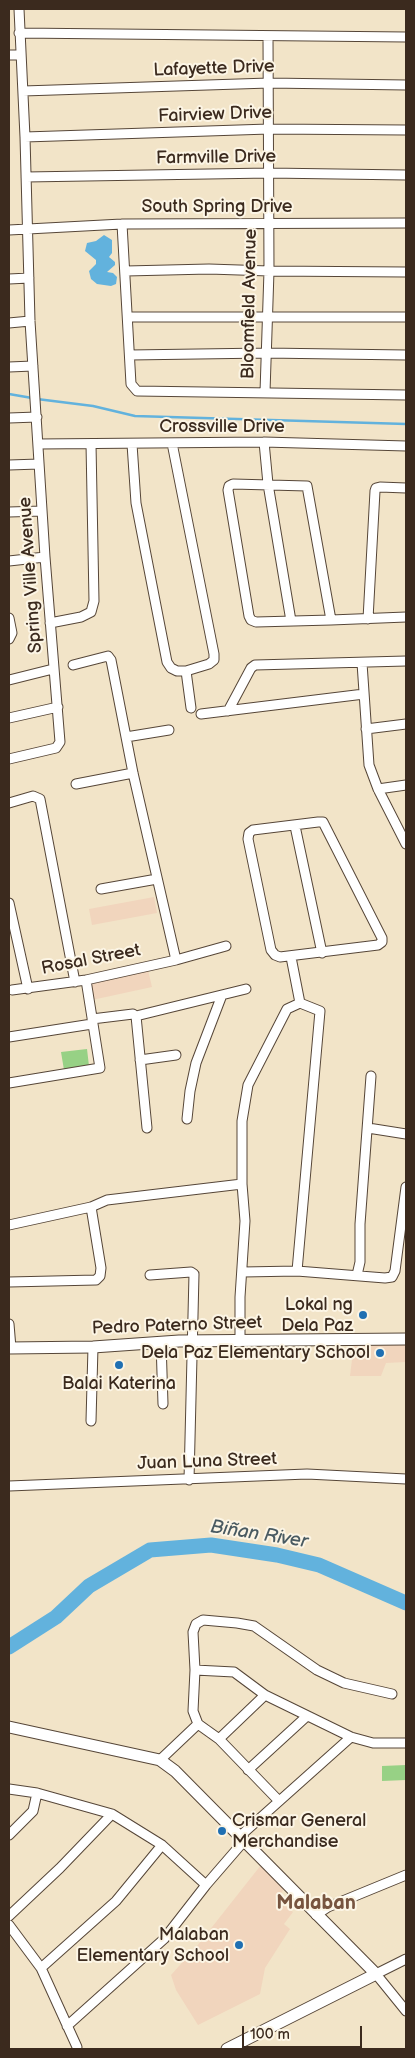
<!DOCTYPE html>
<html>
<head>
<meta charset="utf-8">
<style>
  body { margin:0 }
  #map { position:relative; width:415px; height:2058px; overflow:hidden; background:#f2e4c8; font-family:"Balsamiq Sans",sans-serif }
  canvas { display:block }
  .frame { position:absolute; inset:0; border:10px solid #3b2a1e; pointer-events:none }
  .scale { position:absolute; left:242px; top:2026px; width:120px; height:22px; box-sizing:border-box; border:2px solid #3b2a1e; border-top:0; padding-left:6px; font-size:15px; line-height:18px; white-space:nowrap; color:#3b2a1e; -webkit-text-stroke:4px #fcf5e5; paint-order:stroke }
</style>
</head>
<body>
<div id="map">
<canvas width="415" height="2058"></canvas>
<div class="frame"></div>
<div class="scale">100 m</div>
</div>
<script>
const g = document.querySelector('canvas').getContext('2d');
g.lineJoin = 'round';
function fill(path, color) {
  g.fillStyle = color;
  g.fill(path, 'evenodd');
}
function shape(rows) {
  const path = new Path2D();
  for (const r of rows) {
    path.moveTo(r[0], r[1]);
    for (let i = 2; i < r.length; i += 2) path.lineTo(r[i], r[i + 1]);
  }
  return path;
}
function trace(path, color, width, dash) {
  g.strokeStyle = color;
  g.lineWidth = width;
  g.lineCap = dash ? 'butt' : 'round';
  g.setLineDash(dash || []);
  g.stroke(path);
}
function label(font, color, halo, rows, align = 'center') {
  g.font = font + ' "Balsamiq Sans",sans-serif';
  g.lineWidth = 4;
  g.setLineDash([]);
  g.textBaseline = 'middle';
  g.strokeStyle = halo;
  g.fillStyle = color;
  for (const [text, x, y, turn = 0] of rows) {
    g.save();
    g.translate(x, y);
    g.rotate((+turn || 0) * Math.PI / 180);
    g.textAlign = isNaN(turn) ? turn : align;
    if (halo) g.strokeText(text, 0, 0);
    g.fillText(text, 0, 0);
    g.restore();
  }
}
fill(shape([
  [154,897,157,913,92,925,89,909],
  [148,970,152,987,92,1000,89,982],
  [354,1343,406,1344,406,1362,386,1363,381,1376,350,1376],
  [261,1865,286,1887,276,1899,293,1912,284,1924,290,1929,265,1968,260,1994,198,2025,176,1990,171,1975,197,1946]
]), '#f1d5bd');
fill(shape([
  [87,1049,89,1066,64,1070,61,1052],
  [406,1765,406,1780,382,1781,382,1766]
]), '#97d185');
fill(shape([
  [104,235,112,240,112,253,109,257,115,262,115,265,107,272,113,273,117,277,116,284,111,286,97,284,91,279,89,271,96,264,96,260,85,251,87,243,96,241]
]), '#62b2dd');
trace(shape([
  [9,394,32,398],
  [37,399,93,406,135,416,406,424]
]), '#62b2dd', 2.5);
trace(shape([
  [9,1647,56,1617,89,1586,150,1550,211,1545,277,1555,319,1565,406,1603]
]), '#62b2dd', 15);
const minor = shape([
  [19,33,406,37],
  [9,55,21,55],
  [23,91,269,83,406,85],
  [25,137,269,129,406,130],
  [26,177,269,173,406,175],
  [122,224,131,384,137,391,406,395],
  [9,230,122,224,406,223],
  [126,271,209,269,269,271,406,272],
  [9,279,29,278],
  [128,317,406,317],
  [9,323,30,321],
  [130,355,266,353,406,355],
  [9,367,33,366],
  [265,392,269,271,268,36],
  [9,418,37,417],
  [264,442,268,484,291,621],
  [38,444,264,442,406,446],
  [132,444,136,503,167,662,171,668,177,671,186,671,209,664,214,660,214,654,172,443],
  [9,465,39,464],
  [9,512,42,511],
  [9,561,45,557],
  [9,618,12,633,9,639],
  [368,619,375,491,376,488,380,487,406,488],
  [331,620,307,486,233,484,229,486,228,490,249,616,251,620,256,622,331,620,406,617],
  [50,623,81,617,91,612,94,601,91,444],
  [362,663,369,765,378,789,406,844],
  [73,665,108,656,111,660,133,773,176,960],
  [186,671,191,708],
  [9,680,53,669],
  [228,711,251,668,255,665,406,661],
  [201,714,364,694],
  [9,718,58,707],
  [366,729,406,724],
  [126,737,169,730],
  [9,759,56,748,60,742,45,557,30,321,25,137,19,9],
  [76,784,133,773],
  [378,789,406,785],
  [9,803,33,796,40,799,75,982],
  [318,822,323,822,325,826,382,938,382,942,378,945,280,957,275,955,271,950,248,839,249,833,253,830,318,822],
  [295,826,322,953],
  [101,889,157,879],
  [9,903,28,989],
  [291,957,300,1003],
  [12,990,86,980,176,960,226,946],
  [136,1016,246,989],
  [92,1019,133,1014,136,1016,147,1128],
  [9,1037,92,1024],
  [140,1060,176,1055],
  [9,1083,100,1068,86,980],
  [187,1119,190,1091,196,1063,222,995],
  [368,1128,406,1134],
  [9,1225,91,1207,107,1200,242,1184],
  [243,1272,297,1271,385,1278,392,1277,395,1271,406,1187],
  [150,1275,191,1272,194,1274,189,1480],
  [357,1275,360,1262,360,1224,371,1076],
  [9,1282,96,1280,100,1276,101,1268,91,1207],
  [9,1324,11,1348],
  [240,1341,240,1297,245,1221,242,1184,242,1121,248,1085,287,1009,300,1003,320,1011,297,1271],
  [161,1342,163,1404],
  [91,1421,93,1347],
  [9,1486,307,1474,406,1479],
  [195,1670,234,1672,265,1695,351,1737,373,1743,406,1743],
  [198,1724,219,1739,278,1800],
  [219,1739,265,1695],
  [160,1760,198,1724,193,1711,195,1670,193,1632,196,1624,203,1620,237,1623,254,1626,317,1670,344,1683,392,1694],
  [248,1770,307,1716],
  [9,1789,37,1793,112,1814,162,1845,206,1885],
  [9,1835,33,1811,37,1793],
  [239,1837,351,1737],
  [316,1915,328,1907,406,1875],
  [9,1916,60,1868,112,1814],
  [9,1925,41,1968,77,2047],
  [406,1959,376,1974,406,2011],
  [41,1968,116,1901,162,1845],
  [67,2026,164,1939,206,1885,244,1841]
]);
const tertiary = shape([
  [9,1348,93,1347,179,1341,406,1339],
  [9,1727,160,1760,175,1771,376,1974,227,2049]
]);
trace(minor, '#564638', 11);
trace(tertiary, '#564638', 13);
trace(minor, '#fff', 9);
trace(tertiary, '#fff', 11);
for (const [x, y, r, color] of [
  [363,1315,5,"#1f6fb2"],
  [380,1353,5,"#1f6fb2"],
  [119,1365,5,"#1f6fb2"],
  [222,1831,5,"#1f6fb2"],
  [239,1945,5,"#1f6fb2"]
]) {
  const dot = new Path2D();
  dot.arc(x, y, r, 0, 2 * Math.PI);
  g.fillStyle = color;
  g.fill(dot);
  trace(dot, '#fcf5e5', 2);
}
label('18px', '#3b2a1e', '#fcf5e5', [
  ["Lafayette Drive",214,69,-2],
  ["Fairview Drive",215,115,-2],
  ["Farmville Drive",216,158,-1],
  ["South Spring Drive",217,207],
  ["Bloomfield Avenue",250,304,-89],
  ["Crossville Drive",222,427],
  ["Spring Ville Avenue",31,575,-94],
  ["Rosal Street",91,960,-11],
  ["Pedro Paterno Street",177,1326,-2],
  ["Juan Luna Street",207,1462,-2]
]);
label('18px', '#3b2a1e', '#fcf5e5', [
  ["Lokal ng",353,1305],
  ["Dela Paz",353,1326],
  ["Dela Paz Elementary School",370,1353],
  ["Balai Katerina",119,1384,"center"],
  ["Crismar General",232,1821,"left"],
  ["Merchandise",232,1842,"left"],
  ["Malaban",229,1935],
  ["Elementary School",229,1956]
], 'right');
label('italic 19px', '#495a61', '#fcf5e5', [
  ["Biñan River",259,1535,9]
]);
label('bold 20px', '#77543f', '#fcf5e5', [
  ["Malaban",316,1904]
]);
</script>
</body>
</html>
